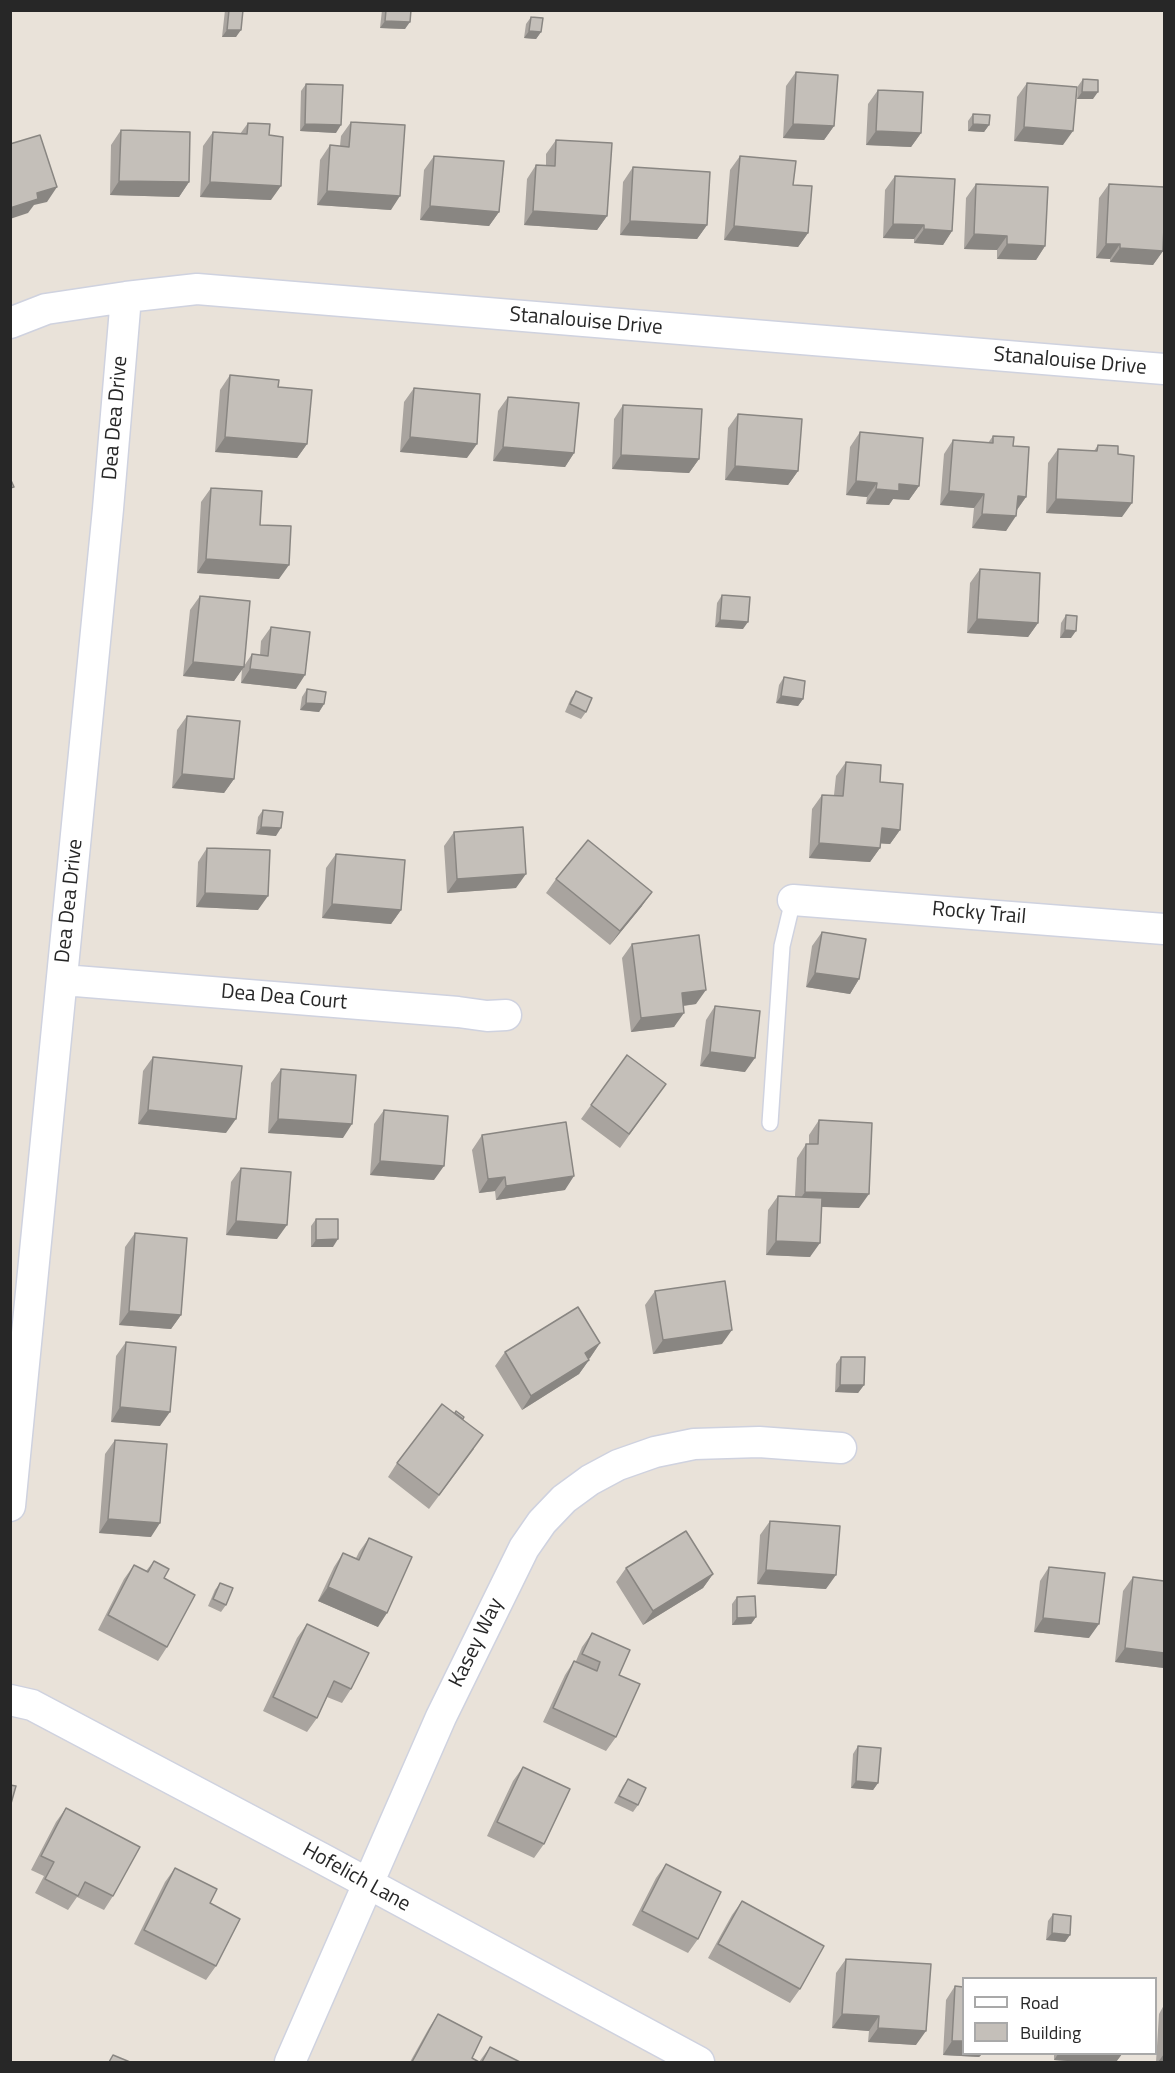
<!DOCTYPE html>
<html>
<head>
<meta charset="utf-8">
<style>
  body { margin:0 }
  #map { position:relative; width:1175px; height:2073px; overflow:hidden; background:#e9e2d9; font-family:"Titillium Web",sans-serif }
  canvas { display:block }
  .frame { position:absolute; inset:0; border:12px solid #272727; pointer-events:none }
  .legend { position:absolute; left:962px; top:1977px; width:195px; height:78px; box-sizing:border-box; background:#fff; border:2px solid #a9a9a9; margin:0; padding:8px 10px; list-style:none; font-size:18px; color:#272727 }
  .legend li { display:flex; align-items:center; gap:12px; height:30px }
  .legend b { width:30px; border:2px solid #a9a9a9 }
</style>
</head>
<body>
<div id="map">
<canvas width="1175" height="2073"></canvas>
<div class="frame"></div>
<ul class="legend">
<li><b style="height:8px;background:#fff"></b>Road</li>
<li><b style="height:16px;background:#c4bfb9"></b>Building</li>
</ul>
</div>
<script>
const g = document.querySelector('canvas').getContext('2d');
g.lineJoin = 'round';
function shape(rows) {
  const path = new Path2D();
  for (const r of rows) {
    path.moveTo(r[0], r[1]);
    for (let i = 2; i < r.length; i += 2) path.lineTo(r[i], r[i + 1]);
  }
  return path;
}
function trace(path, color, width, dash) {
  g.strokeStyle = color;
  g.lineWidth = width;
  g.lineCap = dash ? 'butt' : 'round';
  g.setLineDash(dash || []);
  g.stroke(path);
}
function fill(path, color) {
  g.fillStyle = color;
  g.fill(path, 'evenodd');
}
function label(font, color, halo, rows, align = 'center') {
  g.font = font + ' "Titillium Web",sans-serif';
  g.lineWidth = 4.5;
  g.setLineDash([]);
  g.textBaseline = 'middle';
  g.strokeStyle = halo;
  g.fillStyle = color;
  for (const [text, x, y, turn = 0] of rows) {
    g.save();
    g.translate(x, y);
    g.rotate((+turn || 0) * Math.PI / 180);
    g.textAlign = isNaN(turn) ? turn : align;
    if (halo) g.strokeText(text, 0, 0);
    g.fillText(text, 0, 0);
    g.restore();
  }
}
const service = shape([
  [770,1123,782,946,793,900]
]);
const minor = shape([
  [10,323,46,309,126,297,197,289,1164,369],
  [793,900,1164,929],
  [63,980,458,1012,487,1016,506,1015],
  [10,1506,108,509,126,297],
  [10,1700,32,1705,321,1858,699,2062],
  [290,2062,441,1717,524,1548,542,1522,564,1499,590,1480,618,1465,655,1452,694,1444,759,1442,841,1448]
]);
trace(service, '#cfd2df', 18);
trace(minor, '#cfd2df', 33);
trace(service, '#fff', 15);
trace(minor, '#fff', 30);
fill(shape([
  [225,10,243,10,236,37,222,37],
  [382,10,411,10,405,29,380,28],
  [531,17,541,32,536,39,524,38,526,24],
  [796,72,834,126,824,140,783,138,786,86],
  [1083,79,1093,99,1077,99,1078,86],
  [1027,83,1063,145,1014,141,1017,97],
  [306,84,336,133,300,131,301,91],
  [878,90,921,133,911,147,866,145,868,104],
  [973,114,989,125,984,132,968,131,968,121],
  [351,122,391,210,317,205,320,160,330,145,340,146,341,136],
  [248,123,271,200,200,197,203,146,213,132,240,134],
  [121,130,189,182,179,197,110,195,111,145],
  [556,140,607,216,597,230,524,225,527,179,536,165,546,166,546,154],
  [434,156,499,212,489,226,420,220,424,170],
  [740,156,793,185,808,233,798,247,724,240,730,170],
  [633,167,707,225,697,239,620,235,623,182],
  [895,176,952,231,943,245,914,243,914,239,883,238,885,190],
  [976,184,1045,246,1036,260,997,259,997,250,964,249,966,198],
  [1109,184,1163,251,1153,265,1110,262,1110,259,1096,258,1099,198],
  [230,375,278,387,307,444,297,458,215,452,220,390],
  [414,388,467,458,400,452,404,402],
  [508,397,574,453,565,467,493,461,498,411],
  [623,405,699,459,689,473,612,469,614,419],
  [738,414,798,471,788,485,725,480,728,428],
  [860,432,919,486,909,500,893,499,889,505,866,504,867,497,846,495,850,447],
  [993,436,1013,446,1026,497,1017,510,1006,531,972,528,974,508,940,505,944,454,953,440,988,443],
  [1098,445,1118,454,1122,517,1046,513,1048,463,1058,449,1094,451],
  [211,488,260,525,279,579,197,573,201,502],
  [1164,516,1164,536,1163,536],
  [980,569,1038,623,1028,637,967,633,970,583],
  [722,595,743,629,715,627,717,603],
  [200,596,244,666,252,654,260,655,261,641,271,627,296,689,241,683,242,669,234,681,183,676,190,610],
  [1066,615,1071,638,1060,638,1061,623],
  [784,677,803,699,798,706,776,703,779,685],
  [307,689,324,704,319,712,300,710,302,697],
  [576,691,586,712,581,719,565,712,571,698],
  [187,716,234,779,224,793,172,788,177,730],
  [846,762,880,782,900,830,890,844,881,843,880,848,870,862,809,858,812,809,822,795,834,795,836,776],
  [263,810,276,836,256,834,258,817],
  [454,832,516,888,447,893,444,846],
  [207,848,258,910,196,907,198,862],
  [336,854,401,910,391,924,322,918,326,868],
  [556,879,642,906,610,945,546,893],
  [822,932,859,979,850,994,806,987,812,946],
  [632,944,696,1004,684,1006,674,1027,631,1032,622,958],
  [715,1006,745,1072,700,1066,706,1020],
  [627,1055,656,1098,620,1148,581,1119],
  [153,1057,226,1133,138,1124,143,1071],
  [281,1069,343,1138,268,1133,271,1083],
  [384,1110,434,1180,370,1175,374,1124],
  [819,1120,859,1208,822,1207,810,1257,766,1255,768,1210,778,1196,795,1196,797,1158,806,1144,809,1144,809,1135],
  [482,1135,565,1190,496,1200,495,1191,479,1193,472,1150],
  [241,1168,277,1239,226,1235,231,1182],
  [316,1219,333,1247,311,1247,311,1226],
  [135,1233,181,1315,171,1329,119,1325,125,1247],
  [655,1291,722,1344,653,1354,645,1305],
  [126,1342,160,1426,111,1422,116,1356],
  [600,1343,589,1359,589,1360,579,1374,522,1410,495,1366,505,1352],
  [841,1357,864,1385,858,1393,835,1392,836,1364],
  [455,1413,463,1419,474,1449,429,1509,388,1477,397,1463],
  [115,1440,151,1537,99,1533,105,1454],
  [770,1521,826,1589,757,1584,760,1535],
  [369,1538,378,1627,318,1601,334,1567,343,1553,356,1558,359,1552],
  [154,1561,164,1578,167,1647,158,1661,98,1630,124,1579,134,1565,146,1571],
  [1049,1567,1089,1638,1034,1632,1040,1581],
  [626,1568,713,1574,703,1588,643,1625,616,1582],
  [1133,1577,1164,1581,1164,1668,1115,1662,1123,1591],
  [220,1583,226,1605,221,1612,208,1606,215,1590],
  [737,1597,756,1617,751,1624,732,1625,732,1604],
  [307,1624,351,1689,342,1703,327,1697,317,1718,307,1732,263,1711,297,1638],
  [592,1633,619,1675,616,1737,606,1751,543,1722,565,1675,574,1661,576,1661,582,1647],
  [858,1746,878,1783,873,1790,851,1788,853,1754],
  [523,1767,544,1844,534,1858,487,1836,513,1781],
  [628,1779,638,1805,633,1812,614,1803,623,1786],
  [66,1808,113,1896,104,1910,77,1897,68,1910,35,1893,44,1876,31,1870,56,1822],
  [666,1864,698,1939,688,1953,632,1925,656,1878],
  [175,1868,210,1903,216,1966,206,1980,134,1944,165,1882],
  [742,1901,800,1989,790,2003,708,1958,732,1915],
  [1053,1914,1070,1935,1065,1942,1046,1940,1048,1921],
  [846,1959,916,2045,868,2042,869,2031,832,2028,836,1973],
  [955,1986,963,2054,982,2054,979,2057,943,2055,946,2000],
  [1164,2005,1164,2062,1156,2062,1159,2014],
  [438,2014,472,2058,479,2062,490,2047,520,2062,410,2062,429,2028],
  [1054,2054,1122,2054,1116,2062,1081,2062,1054,2060]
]), '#a9a49f');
fill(shape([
  [385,21,410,22,405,29,380,28],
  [227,30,241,30,236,37,222,37],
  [529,31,541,32,536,39,524,38],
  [1082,92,1098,92,1093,99,1077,99],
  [305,124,341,125,336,133,300,131],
  [793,124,834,126,824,140,783,138],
  [973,124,989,125,984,132,968,131],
  [1024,127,1073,131,1063,145,1014,141],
  [876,131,921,133,911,147,866,145],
  [119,181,189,182,179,197,110,195],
  [210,182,281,186,271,200,200,197],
  [57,187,47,202,34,205,28,213,10,219,10,208,37,193],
  [327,191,400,196,391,210,317,205],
  [430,206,499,212,489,226,420,220],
  [533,211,607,216,597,230,524,225],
  [630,221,707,225,697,239,620,235],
  [893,224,924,225,914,239,883,238],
  [734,226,808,233,798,247,724,240],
  [924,229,952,231,943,245,914,243],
  [974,234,1007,236,997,250,964,249],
  [1007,244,1045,246,1036,260,997,259],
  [1106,244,1120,244,1110,259,1096,258],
  [1120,248,1163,251,1153,265,1110,262],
  [225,437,307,444,297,458,215,452],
  [410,437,477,444,467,458,400,452],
  [503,447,574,453,565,467,493,461],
  [621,455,699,459,689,473,612,469],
  [735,466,798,471,788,485,725,480],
  [856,481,877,483,867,497,846,495],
  [899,484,919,486,909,500,893,499,889,505,866,504,876,489],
  [949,491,984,494,974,508,940,505],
  [1018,496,1026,497,1016,511],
  [1056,499,1132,503,1122,517,1046,513],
  [982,514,1016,516,1006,531,972,528],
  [206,559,289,565,279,579,197,573],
  [977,619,1038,623,1028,637,967,633],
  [720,620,748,622,743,629,715,627],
  [1065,630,1076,631,1071,638,1060,638],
  [193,662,244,667,234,681,183,676],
  [250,669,305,675,296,689,241,683],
  [781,696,803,699,798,706,776,703],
  [306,703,324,704,319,712,300,710],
  [182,774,234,779,224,793,172,788],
  [261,827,281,828,276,836,256,834],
  [882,828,900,830,890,844,872,843],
  [819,843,880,848,870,862,809,858],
  [526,874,516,888,447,893,457,879],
  [652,892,642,906,610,945,620,931],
  [205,893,268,896,258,910,196,907],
  [332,904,401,910,391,924,322,918],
  [815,973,859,979,850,994,806,987],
  [706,990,696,1004,672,1007,682,993],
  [684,1013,674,1027,631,1032,641,1018],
  [710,1052,755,1058,745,1072,700,1066],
  [148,1110,236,1119,226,1133,138,1124],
  [278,1119,352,1124,343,1138,268,1133],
  [380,1161,444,1166,434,1180,370,1175],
  [574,1176,565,1190,496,1200,506,1186],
  [505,1177,495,1191,479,1193,488,1179],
  [805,1192,869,1194,859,1208,795,1206],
  [236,1221,287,1225,277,1239,226,1235],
  [338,1239,333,1247,311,1247,316,1240],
  [776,1241,820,1243,810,1257,766,1255],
  [129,1311,181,1315,171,1329,119,1325],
  [732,1330,722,1344,653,1354,663,1340],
  [600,1343,590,1358,576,1367,585,1353],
  [589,1360,579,1374,522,1410,531,1396],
  [840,1385,864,1385,858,1393,835,1392],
  [120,1407,170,1412,160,1426,111,1422],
  [108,1519,160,1523,151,1537,99,1533],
  [766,1570,836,1575,826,1589,757,1584],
  [713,1574,703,1588,643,1625,653,1611],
  [328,1587,387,1613,378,1627,318,1601],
  [756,1617,751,1624,732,1625,737,1618],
  [1043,1618,1099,1624,1089,1638,1034,1632],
  [1125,1648,1164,1653,1164,1668,1115,1662],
  [856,1781,878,1783,873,1790,851,1788],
  [1052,1933,1070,1935,1065,1942,1046,1940],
  [842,2014,879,2016,869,2031,832,2028],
  [878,2028,926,2031,916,2045,868,2042],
  [952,2041,963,2041,963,2054,982,2054,979,2057,943,2055],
  [1058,2054,1122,2054,1116,2062,1081,2062,1054,2060],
  [1164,2054,1164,2062,1158,2062]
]), '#898682');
const building = shape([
  [229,10,243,10,241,30,227,30,229,10],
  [386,10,411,10,410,22,385,21,386,10],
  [531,17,543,18,541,32,529,31,531,17],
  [796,72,838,75,834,126,793,124,796,72],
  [1083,79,1098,80,1098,92,1082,92,1083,79],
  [1027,83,1077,87,1073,131,1024,127,1027,83],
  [306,84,343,85,341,125,305,124,306,84],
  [878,90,923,92,921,133,876,131,878,90],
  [973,114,990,115,989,125,973,124,973,114],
  [351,122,405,125,400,196,327,191,330,145,349,147,351,122],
  [248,123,270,124,269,135,283,137,281,186,210,182,213,132,247,134,248,123],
  [121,130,190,132,189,182,119,181,121,130],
  [40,135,57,187,37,193,38,199,10,208,10,144,40,135],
  [556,140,612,143,607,216,533,211,536,165,555,166,556,140],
  [434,156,504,161,499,212,430,206,434,156],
  [740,156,796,161,793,185,812,186,808,233,734,226,740,156],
  [633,167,710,172,707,225,630,221,633,167],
  [895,176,955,179,952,231,924,229,924,225,893,224,895,176],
  [976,184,1048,187,1045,246,1007,244,1007,236,974,234,976,184],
  [1109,184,1164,187,1164,226,1163,251,1120,248,1120,244,1106,244,1109,184],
  [230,375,279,380,278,387,312,390,307,444,225,437,230,375],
  [414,388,480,394,477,444,410,437,414,388],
  [508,397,579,403,574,453,503,447,508,397],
  [623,405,702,409,699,459,621,455,623,405],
  [738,414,802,419,798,471,735,466,738,414],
  [860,432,923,438,919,486,899,484,899,491,876,489,877,483,856,481,860,432],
  [993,436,1014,437,1013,446,1029,447,1026,497,1018,496,1016,516,982,514,984,494,949,491,953,440,993,443,993,436],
  [1098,445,1118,446,1118,454,1134,456,1132,503,1056,499,1058,449,1097,451,1098,445],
  [10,478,14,487,10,488,10,478],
  [211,488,262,491,260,525,291,526,289,565,206,559,211,488],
  [980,569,1040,573,1038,623,977,619,980,569],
  [722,595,750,597,748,622,720,620,722,595],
  [200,596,250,601,244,667,193,662,200,596],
  [1066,615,1077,616,1076,631,1065,630,1066,615],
  [271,627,310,632,305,675,250,669,252,654,268,656,271,627],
  [784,677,805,681,803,699,781,696,784,677],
  [307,689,326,692,324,704,306,703,307,689],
  [576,691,592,698,586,712,570,704,576,691],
  [187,716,240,721,234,779,182,774,187,716],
  [846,762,881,765,880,782,903,784,900,830,882,828,880,848,819,843,822,795,843,796,846,762],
  [263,810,283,812,281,828,261,827,263,810],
  [523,827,526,874,457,879,454,832,523,827],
  [588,840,652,892,620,931,556,879,588,840],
  [207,848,270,850,268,896,205,893,207,848],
  [336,854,405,860,401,910,332,904,336,854],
  [822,932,866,939,859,979,815,973,822,932],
  [699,935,706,990,682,993,684,1013,641,1018,632,944,699,935],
  [715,1006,760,1011,755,1058,710,1052,715,1006],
  [627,1055,666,1084,629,1134,591,1105,627,1055],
  [153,1057,242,1066,236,1119,148,1110,153,1057],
  [281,1069,356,1075,352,1124,278,1119,281,1069],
  [384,1110,448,1116,444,1166,380,1161,384,1110],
  [819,1120,872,1123,869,1194,805,1192,806,1144,818,1144,819,1120],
  [566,1122,574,1176,506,1186,505,1177,488,1179,482,1135,566,1122],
  [241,1168,291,1172,287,1225,236,1221,241,1168],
  [778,1196,822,1198,820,1243,776,1241,778,1196],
  [316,1219,338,1219,338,1239,316,1240,316,1219],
  [135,1233,187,1238,181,1315,129,1311,135,1233],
  [725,1281,732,1330,663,1340,655,1291,725,1281],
  [578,1307,600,1343,585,1353,589,1360,531,1396,505,1352,578,1307],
  [126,1342,176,1347,170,1412,120,1407,126,1342],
  [841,1357,865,1357,864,1385,840,1385,841,1357],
  [442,1404,483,1435,439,1495,397,1463,442,1404],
  [456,1411,464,1417,463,1419,455,1413,456,1411],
  [115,1440,167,1444,160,1523,108,1519,115,1440],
  [770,1521,840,1526,836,1575,766,1570,770,1521],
  [686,1531,713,1574,653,1611,626,1568,686,1531],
  [369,1538,412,1557,387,1613,328,1587,343,1553,359,1560,369,1538],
  [154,1561,169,1569,164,1578,195,1595,167,1647,108,1615,134,1565,148,1572,154,1561],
  [1049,1567,1105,1573,1099,1624,1043,1618,1049,1567],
  [1133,1577,1164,1581,1164,1653,1125,1648,1133,1577],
  [220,1583,233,1588,226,1605,213,1599,220,1583],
  [755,1596,756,1617,737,1618,737,1597,755,1596],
  [307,1624,369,1653,351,1689,334,1681,317,1718,273,1697,307,1624],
  [592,1633,630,1650,619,1675,640,1684,616,1737,553,1708,574,1661,597,1671,600,1662,582,1654,592,1633],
  [858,1746,881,1748,878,1783,856,1781,858,1746],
  [523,1767,570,1789,544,1844,497,1822,523,1767],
  [628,1779,646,1788,638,1805,619,1796,628,1779],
  [10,1785,16,1786,10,1807,10,1785],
  [66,1808,140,1847,113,1896,85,1882,78,1896,45,1879,54,1862,41,1856,66,1808],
  [666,1864,721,1892,698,1939,642,1911,666,1864],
  [175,1868,217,1889,210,1903,240,1919,216,1966,144,1930,175,1868],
  [742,1901,824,1946,800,1989,718,1944,742,1901],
  [1053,1914,1071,1916,1070,1935,1052,1933,1053,1914],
  [846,1959,931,1964,926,2031,878,2028,879,2016,842,2014,846,1959],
  [955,1986,963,1987,963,2041,952,2041,955,1986],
  [438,2014,482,2037,472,2058,479,2062,412,2062,438,2014],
  [490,2047,520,2062,482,2062,490,2047],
  [113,2055,130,2062,109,2062,113,2055]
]);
fill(building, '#c4bfb9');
trace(building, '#898682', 1.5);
label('21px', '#272727', '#fff', [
  ["Stanalouise Drive",586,322,5],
  ["Stanalouise Drive",1070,362,5],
  ["Dea Dea Drive",116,418,-85],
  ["Dea Dea Drive",70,901,-84],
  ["Rocky Trail",979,914,5],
  ["Dea Dea Court",284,998,5],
  ["Kasey Way",477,1643,-64],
  ["Hofelich Lane",356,1878,29]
]);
</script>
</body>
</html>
